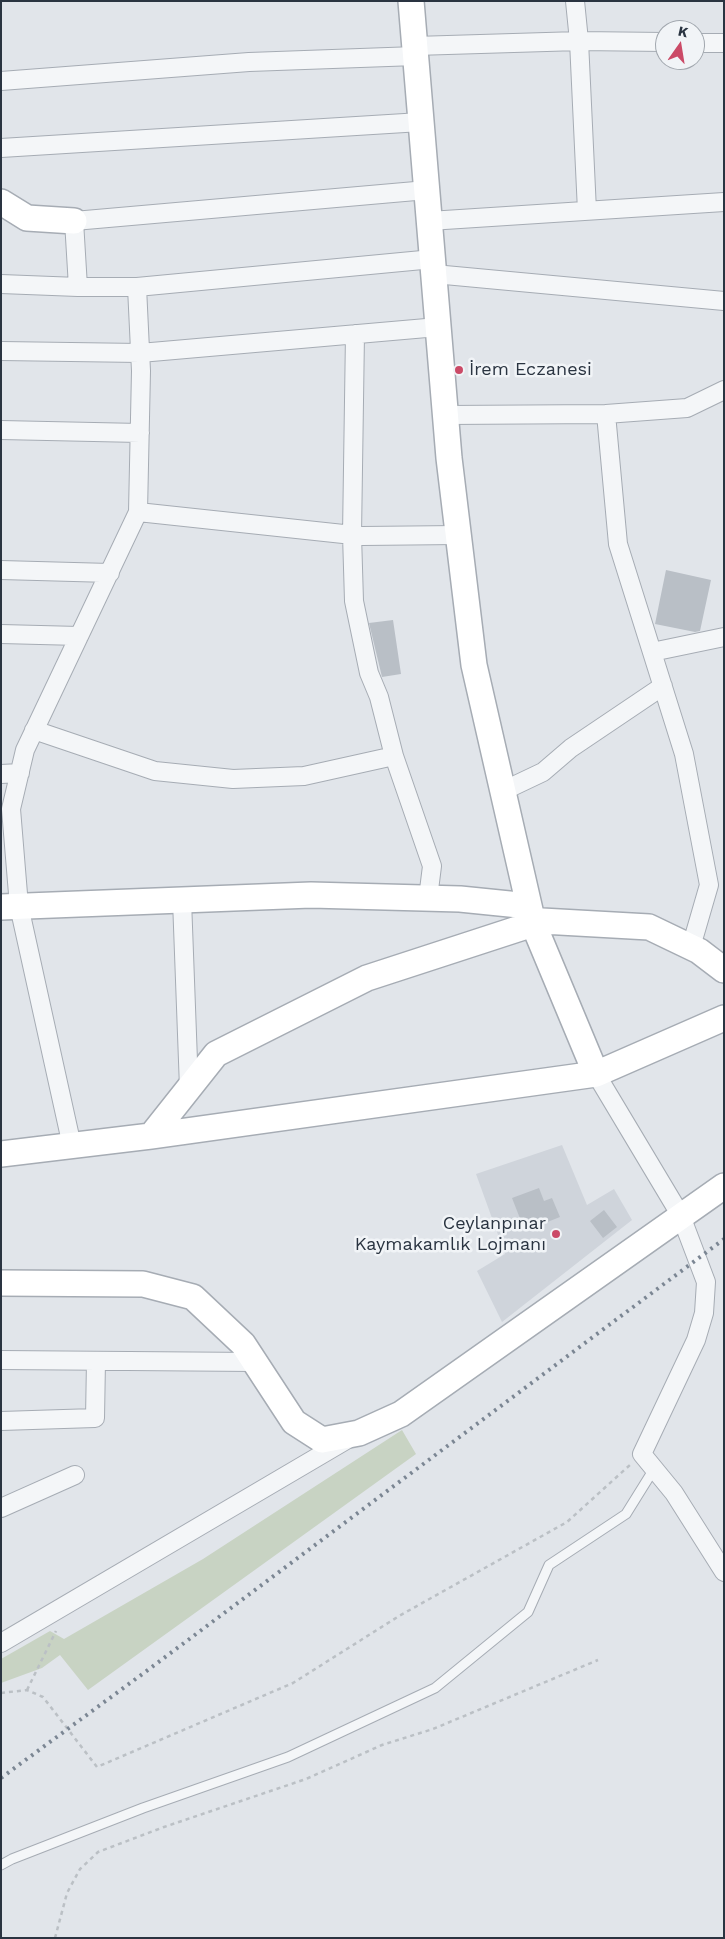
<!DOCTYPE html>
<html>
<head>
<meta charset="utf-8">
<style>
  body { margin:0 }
  #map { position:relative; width:725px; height:1939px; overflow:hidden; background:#e1e5ea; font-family:"Work Sans",sans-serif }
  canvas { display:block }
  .frame { position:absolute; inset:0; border:2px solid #2a3441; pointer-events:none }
  .north { position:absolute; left:655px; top:20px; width:50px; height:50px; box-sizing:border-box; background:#f1f4f7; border:1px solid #a1a7ae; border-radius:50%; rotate:13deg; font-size:14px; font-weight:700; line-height:20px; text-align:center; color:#2a3441 }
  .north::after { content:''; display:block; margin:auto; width:18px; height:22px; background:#cb4a67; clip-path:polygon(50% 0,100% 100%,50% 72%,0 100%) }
</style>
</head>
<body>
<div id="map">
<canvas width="725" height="1939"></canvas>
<div class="frame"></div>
<div class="north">K</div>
</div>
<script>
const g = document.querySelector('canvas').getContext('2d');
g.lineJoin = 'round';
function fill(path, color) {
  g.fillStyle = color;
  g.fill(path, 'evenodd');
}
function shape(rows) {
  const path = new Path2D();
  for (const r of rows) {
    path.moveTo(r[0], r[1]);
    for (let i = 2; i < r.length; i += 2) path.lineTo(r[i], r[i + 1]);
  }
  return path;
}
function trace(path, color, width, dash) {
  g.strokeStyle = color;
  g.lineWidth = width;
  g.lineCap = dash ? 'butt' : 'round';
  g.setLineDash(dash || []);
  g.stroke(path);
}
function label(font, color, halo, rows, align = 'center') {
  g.font = font + ' "Work Sans",sans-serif';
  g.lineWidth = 5;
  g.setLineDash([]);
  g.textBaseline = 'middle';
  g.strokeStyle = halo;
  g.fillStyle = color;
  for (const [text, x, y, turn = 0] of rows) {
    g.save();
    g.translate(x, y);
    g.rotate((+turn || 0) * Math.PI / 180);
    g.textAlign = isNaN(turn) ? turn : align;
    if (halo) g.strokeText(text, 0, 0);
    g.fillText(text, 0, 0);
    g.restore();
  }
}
fill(shape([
  [562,1145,587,1205,614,1189,632,1220,502,1322,477,1271,505,1254,476,1174]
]), '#cfd4db');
fill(shape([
  [402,1430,416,1454,88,1690,60,1655,42,1668,1,1683,1,1659,50,1631,64,1639,203,1559]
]), '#c8d3c3');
fill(shape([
  [666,570,711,580,700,631,695,632,655,624],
  [393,620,401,674,382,677,369,623],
  [539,1188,544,1201,552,1198,560,1217,532,1228,528,1218,521,1221,512,1198],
  [604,1210,617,1227,603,1238,590,1221]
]), '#b9bfc6');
const lane = shape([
  [1,1865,12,1859,143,1808,288,1757,435,1688,528,1612,549,1565,626,1514,654,1469]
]);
const street = shape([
  [575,1,579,41,587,211],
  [695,43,724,43],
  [415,46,579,41,665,42],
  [1,81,249,62,416,56],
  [1,148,421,122],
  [429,221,724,202],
  [434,274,724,301],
  [1,284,78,287,137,287,433,259],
  [78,287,74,221,427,190],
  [355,334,352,535,354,601,369,673,379,697,394,756,432,866,428,898],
  [1,351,140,353,438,327],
  [606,414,618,544,684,754,709,885,691,947],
  [446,415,606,414,687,408,724,390],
  [1,430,140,433],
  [138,512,362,536,458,535],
  [1,570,110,573],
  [1,634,79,636],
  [652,652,724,637],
  [34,730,155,771,233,779,304,776,394,756],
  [1,774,20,773],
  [503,791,543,772,571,748,663,686],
  [182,900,189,1088],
  [596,1074,681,1216,706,1282,704,1313,696,1340,642,1454,674,1493,724,1572],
  [72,1146,19,906,11,809,25,750,138,512,141,371,137,287],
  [1,1360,255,1362],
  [1,1421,95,1418,96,1361],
  [1,1508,75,1475],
  [1,1643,348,1439]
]);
const secondary = shape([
  [411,1,449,458,474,665,533,923,596,1074],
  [1,202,27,218,74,221],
  [1,907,311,895,460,899,529,906],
  [151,1136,216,1054,367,978,542,921,649,927,699,951,724,970],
  [1,1154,151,1136,596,1074,724,1018],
  [1,1283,143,1284,193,1297,243,1344,294,1422,322,1440,359,1433,401,1414,724,1186]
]);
trace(lane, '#a6acb4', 11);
trace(street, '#a6acb4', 20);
trace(secondary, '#a6acb4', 28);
trace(shape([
  [27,1690,56,1631],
  [1,1693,27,1690,43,1697,97,1767,293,1683,399,1616,567,1522,631,1464],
  [55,1938,67,1893,80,1869,98,1852,164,1827,306,1779,382,1745,433,1729,598,1660]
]), '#bbc0c5', 2.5, [4, 4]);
trace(lane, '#f4f6f8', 9);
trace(street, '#f4f6f8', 18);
trace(secondary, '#fff', 25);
trace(shape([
  [1,1778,156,1664,724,1239]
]), '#7b8693', 4, [2.5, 5]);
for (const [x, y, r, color] of [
  [459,370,5,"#cb4a67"],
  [556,1234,5,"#cb4a67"]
]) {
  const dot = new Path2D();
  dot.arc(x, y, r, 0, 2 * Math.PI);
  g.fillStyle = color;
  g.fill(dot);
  trace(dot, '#f1f4f7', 2);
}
label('18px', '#2a3441', '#f1f4f7', [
  ["İrem Eczanesi",469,370],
  ["Ceylanpınar",546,1224,"right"],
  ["Kaymakamlık Lojmanı",546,1245,"right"]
], 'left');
</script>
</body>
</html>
